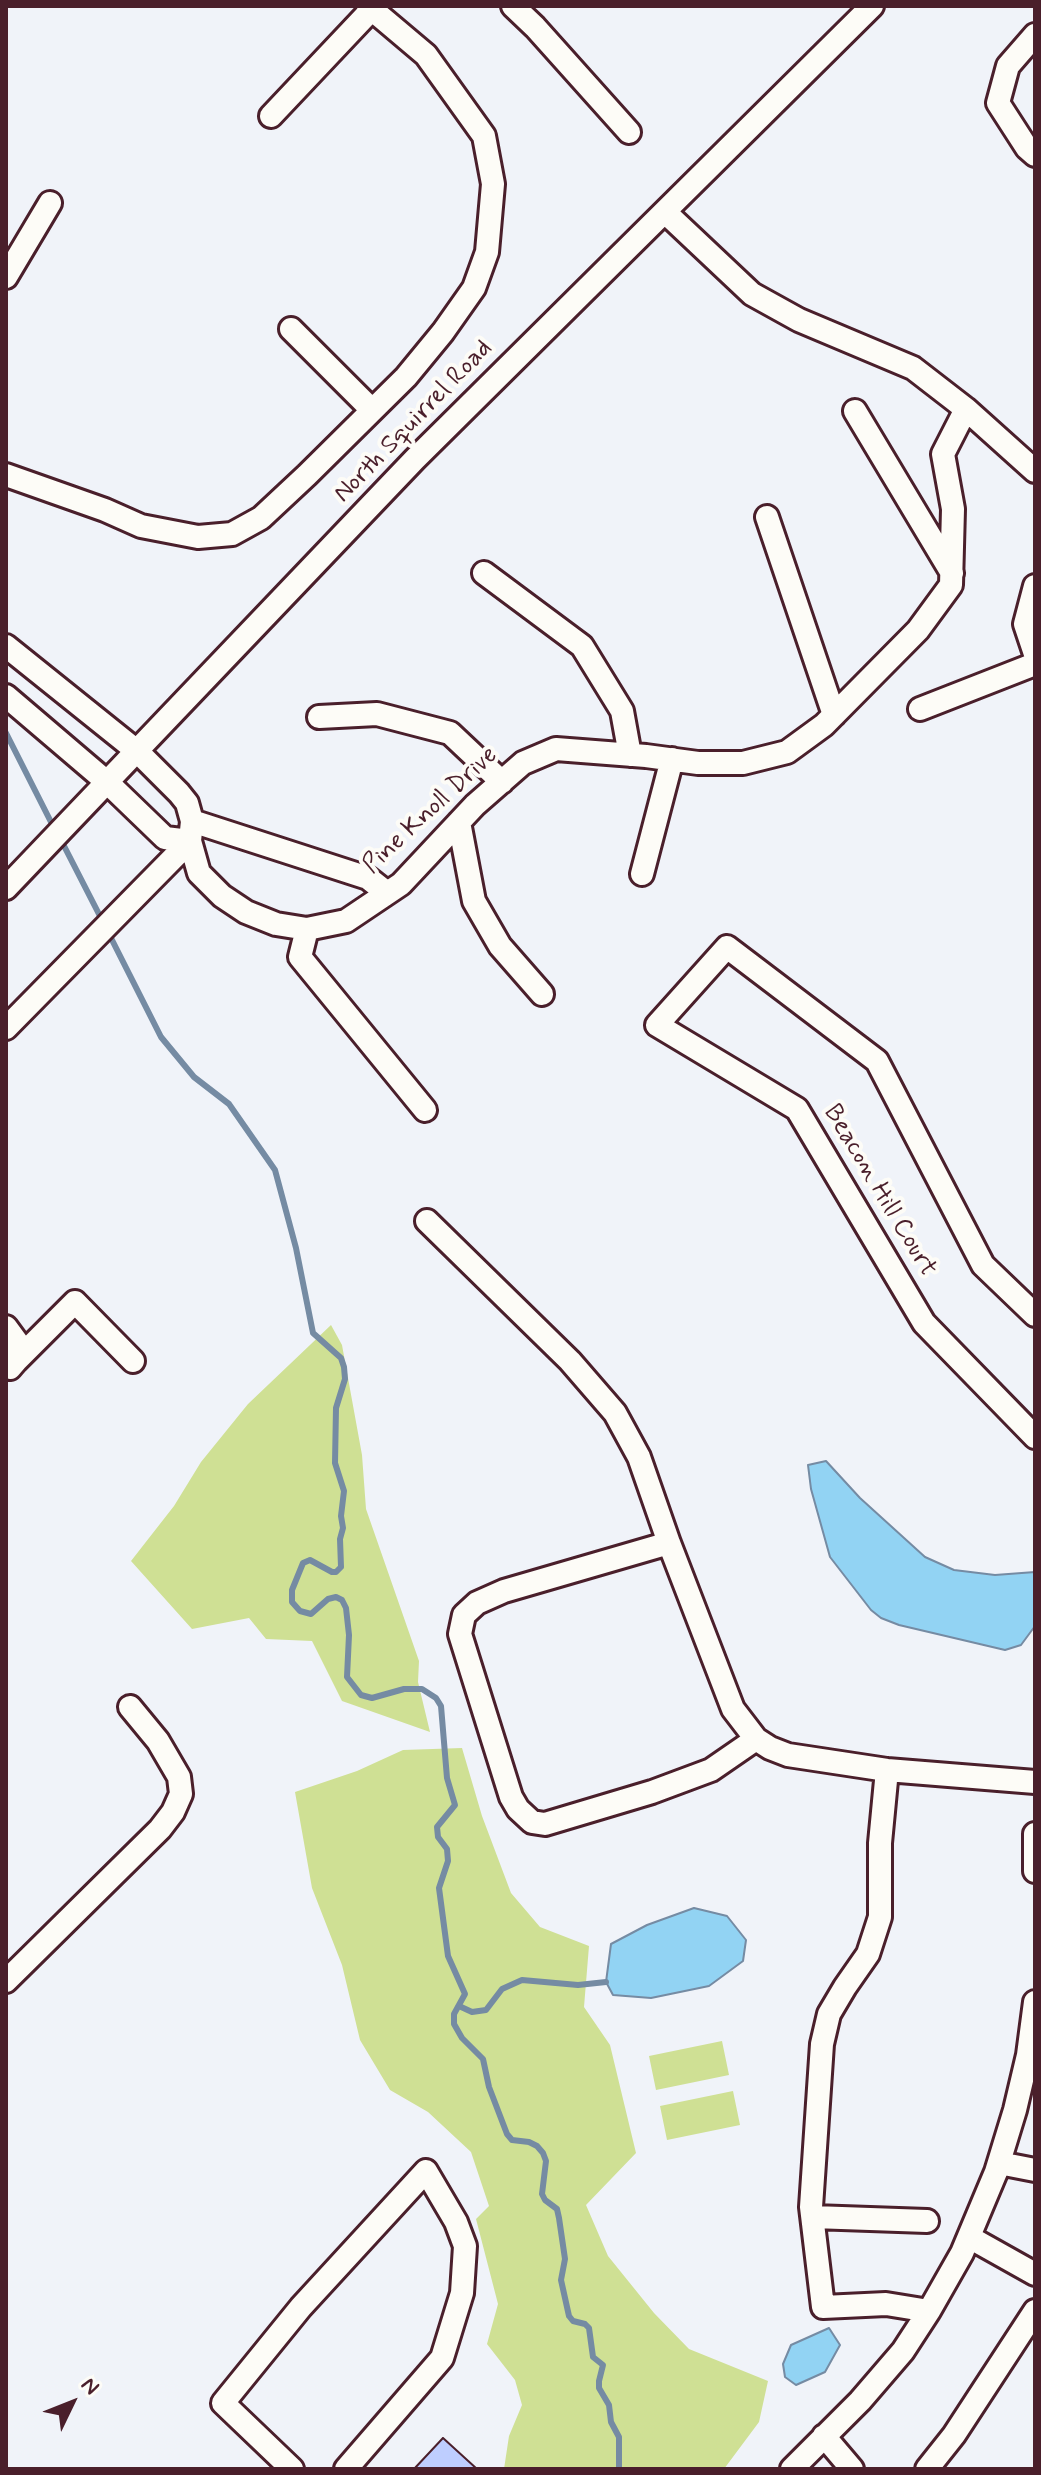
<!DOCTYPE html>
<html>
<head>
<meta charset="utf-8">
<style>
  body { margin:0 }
  #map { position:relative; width:1041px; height:2475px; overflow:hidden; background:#f0f3f9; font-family:Mynerve,sans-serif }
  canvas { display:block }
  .frame { position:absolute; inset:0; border:8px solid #4a1f2b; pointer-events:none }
  .north { position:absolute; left:32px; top:2363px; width:80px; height:80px; -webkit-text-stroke:6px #fdfcf7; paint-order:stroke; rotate:47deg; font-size:22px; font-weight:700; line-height:32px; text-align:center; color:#4a1f2b }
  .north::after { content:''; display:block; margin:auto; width:28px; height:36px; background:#4a1f2b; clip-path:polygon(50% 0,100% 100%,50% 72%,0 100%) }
</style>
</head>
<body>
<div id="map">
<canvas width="1041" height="2475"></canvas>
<div class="frame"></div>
<div class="north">N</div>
</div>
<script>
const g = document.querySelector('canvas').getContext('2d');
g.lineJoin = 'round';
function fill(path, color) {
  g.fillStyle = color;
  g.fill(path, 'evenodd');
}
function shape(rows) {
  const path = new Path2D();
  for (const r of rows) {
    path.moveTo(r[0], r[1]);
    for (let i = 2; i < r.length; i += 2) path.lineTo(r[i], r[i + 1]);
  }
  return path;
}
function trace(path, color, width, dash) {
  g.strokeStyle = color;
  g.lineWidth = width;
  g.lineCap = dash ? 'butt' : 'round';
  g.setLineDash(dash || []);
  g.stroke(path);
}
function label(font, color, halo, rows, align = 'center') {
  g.font = font + ' Mynerve,sans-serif';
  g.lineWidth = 8;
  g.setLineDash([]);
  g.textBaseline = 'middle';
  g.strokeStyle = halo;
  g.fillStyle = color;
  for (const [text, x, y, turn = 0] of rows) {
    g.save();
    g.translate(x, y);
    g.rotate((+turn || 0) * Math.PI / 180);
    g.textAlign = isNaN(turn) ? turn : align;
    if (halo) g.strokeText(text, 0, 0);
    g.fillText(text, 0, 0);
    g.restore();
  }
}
fill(shape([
  [331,1325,342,1345,362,1455,366,1509,419,1661,418,1682,430,1732,342,1701,312,1641,266,1639,249,1618,192,1629,131,1561,174,1506,201,1462,248,1404],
  [462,1748,482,1816,511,1893,540,1927,589,1946,584,2007,610,2045,636,2153,586,2205,608,2256,654,2313,689,2349,768,2381,759,2422,724,2469,504,2469,509,2436,522,2405,515,2380,487,2344,498,2304,476,2219,489,2206,471,2152,428,2112,390,2090,360,2040,342,1965,312,1888,295,1792,357,1771,403,1750],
  [722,2041,729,2075,656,2090,649,2056],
  [733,2091,740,2125,667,2140,660,2106]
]), '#cfe094');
const water = shape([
  [826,1461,860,1498,925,1557,954,1570,995,1575,1035,1572,1035,1626,1021,1645,1005,1650,899,1625,881,1618,871,1610,830,1557,811,1489,808,1465,826,1461],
  [694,1908,727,1916,746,1940,743,1961,709,1986,651,1998,613,1995,606,1982,611,1944,647,1925,694,1908],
  [829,2328,840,2345,825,2372,796,2385,785,2377,783,2364,791,2345,829,2328]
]);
fill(water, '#92d3f3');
trace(water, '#758ba3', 2);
trace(shape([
  [6,733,55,830],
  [61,840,103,922],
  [108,932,161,1037,194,1077,229,1104,275,1170,296,1248,313,1333,341,1358,344,1367,345,1379,336,1408,335,1463,344,1491,341,1516,343,1528,340,1539,341,1567,336,1572,332,1572,310,1560,303,1563,292,1590,292,1602,300,1611,311,1614,328,1599,336,1597,342,1600,346,1608,349,1635,347,1677,361,1695,372,1698,404,1689,422,1689,436,1698,441,1706,447,1778,455,1805,437,1827,438,1837,447,1849,448,1861,439,1888,448,1956,465,1994,454,2014,454,2024,462,2038,483,2059,489,2087,507,2134,512,2140,529,2142,537,2146,543,2153,546,2161,542,2194,545,2200,557,2209,559,2218,565,2259,561,2280,569,2316,573,2321,585,2324,589,2328,593,2357,603,2365,599,2381,599,2388,609,2405,611,2422,619,2437,619,2469],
  [459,2006,472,2012,486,2010,502,1989,522,1980,578,1985,606,1982]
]), '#758ba3', 6);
const building = shape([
  [443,2438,477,2469,414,2469,443,2438]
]);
fill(building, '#beceff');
trace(building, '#4a1f2b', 2);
const minor = shape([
  [513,6,535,27,629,132],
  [1035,35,1008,66,998,103,1027,148,1035,155],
  [271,116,372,9],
  [665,212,752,294,799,320,913,368,966,409,1035,471],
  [6,277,50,203],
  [291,329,372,410],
  [855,411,952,573],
  [6,475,105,510,141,526,198,537,232,534,261,518,307,475,406,377,443,332,474,288,487,252,493,184,484,136,426,55,368,6],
  [767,517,834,715],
  [484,573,582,646,622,711,630,755],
  [1035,586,1025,624,1035,654],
  [6,646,138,752,179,793,187,803,192,821,190,841,199,873,222,896,246,912,276,924,307,929,346,921,401,884,475,805,523,763,556,749,646,756,698,763,743,763,787,752,824,725,918,630,951,585,953,509,943,454,966,409],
  [6,696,108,783,165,838,190,841],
  [920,709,1035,664],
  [319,717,377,714,450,733,502,782],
  [192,821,368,878,387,893],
  [459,822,474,901,500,946,542,994],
  [642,874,672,759],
  [6,888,415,459,872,6],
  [307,929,300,957,425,1110],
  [6,1028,190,841],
  [427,1221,570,1361,615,1413,639,1457,669,1543,733,1709,756,1739,770,1748,788,1755,887,1770,1035,1782],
  [1035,1315,983,1265,877,1061,727,947,657,1025,797,1109,924,1323,1035,1437],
  [6,1327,17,1342,16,1361,10,1368],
  [16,1361,75,1302,133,1361],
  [669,1543,504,1591,477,1603,464,1615,460,1634,511,1797,518,1809,532,1822,545,1824,652,1792,711,1770,756,1739],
  [887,1770,880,1843,880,1917,868,1954,845,1987,829,2014,822,2044,811,2207,823,2307,886,2304,929,2311],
  [1035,1834,1035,1871],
  [6,1981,160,1829,173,1812,181,1794,179,1777,158,1741,130,1707],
  [999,2163,1035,2170],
  [813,2217,927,2221],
  [969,2237,1035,2274],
  [824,2436,852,2469],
  [292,2469,223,2403,301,2307,426,2171,456,2222,465,2246,462,2293,442,2358,346,2469],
  [792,2469,860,2401,903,2351,929,2311,962,2253,996,2172,1015,2110,1028,2055,1035,2002],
  [927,2469,954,2435,1035,2311]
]);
trace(minor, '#4a1f2b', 28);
trace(minor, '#fdfcf7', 22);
label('26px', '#4a1f2b', '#fdfcf7', [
  ["North Squirrel Road",414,422,-46],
  ["Pine Knoll Drive",431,811,-43],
  ["Beacon Hill Court",879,1191,59]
]);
</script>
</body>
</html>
